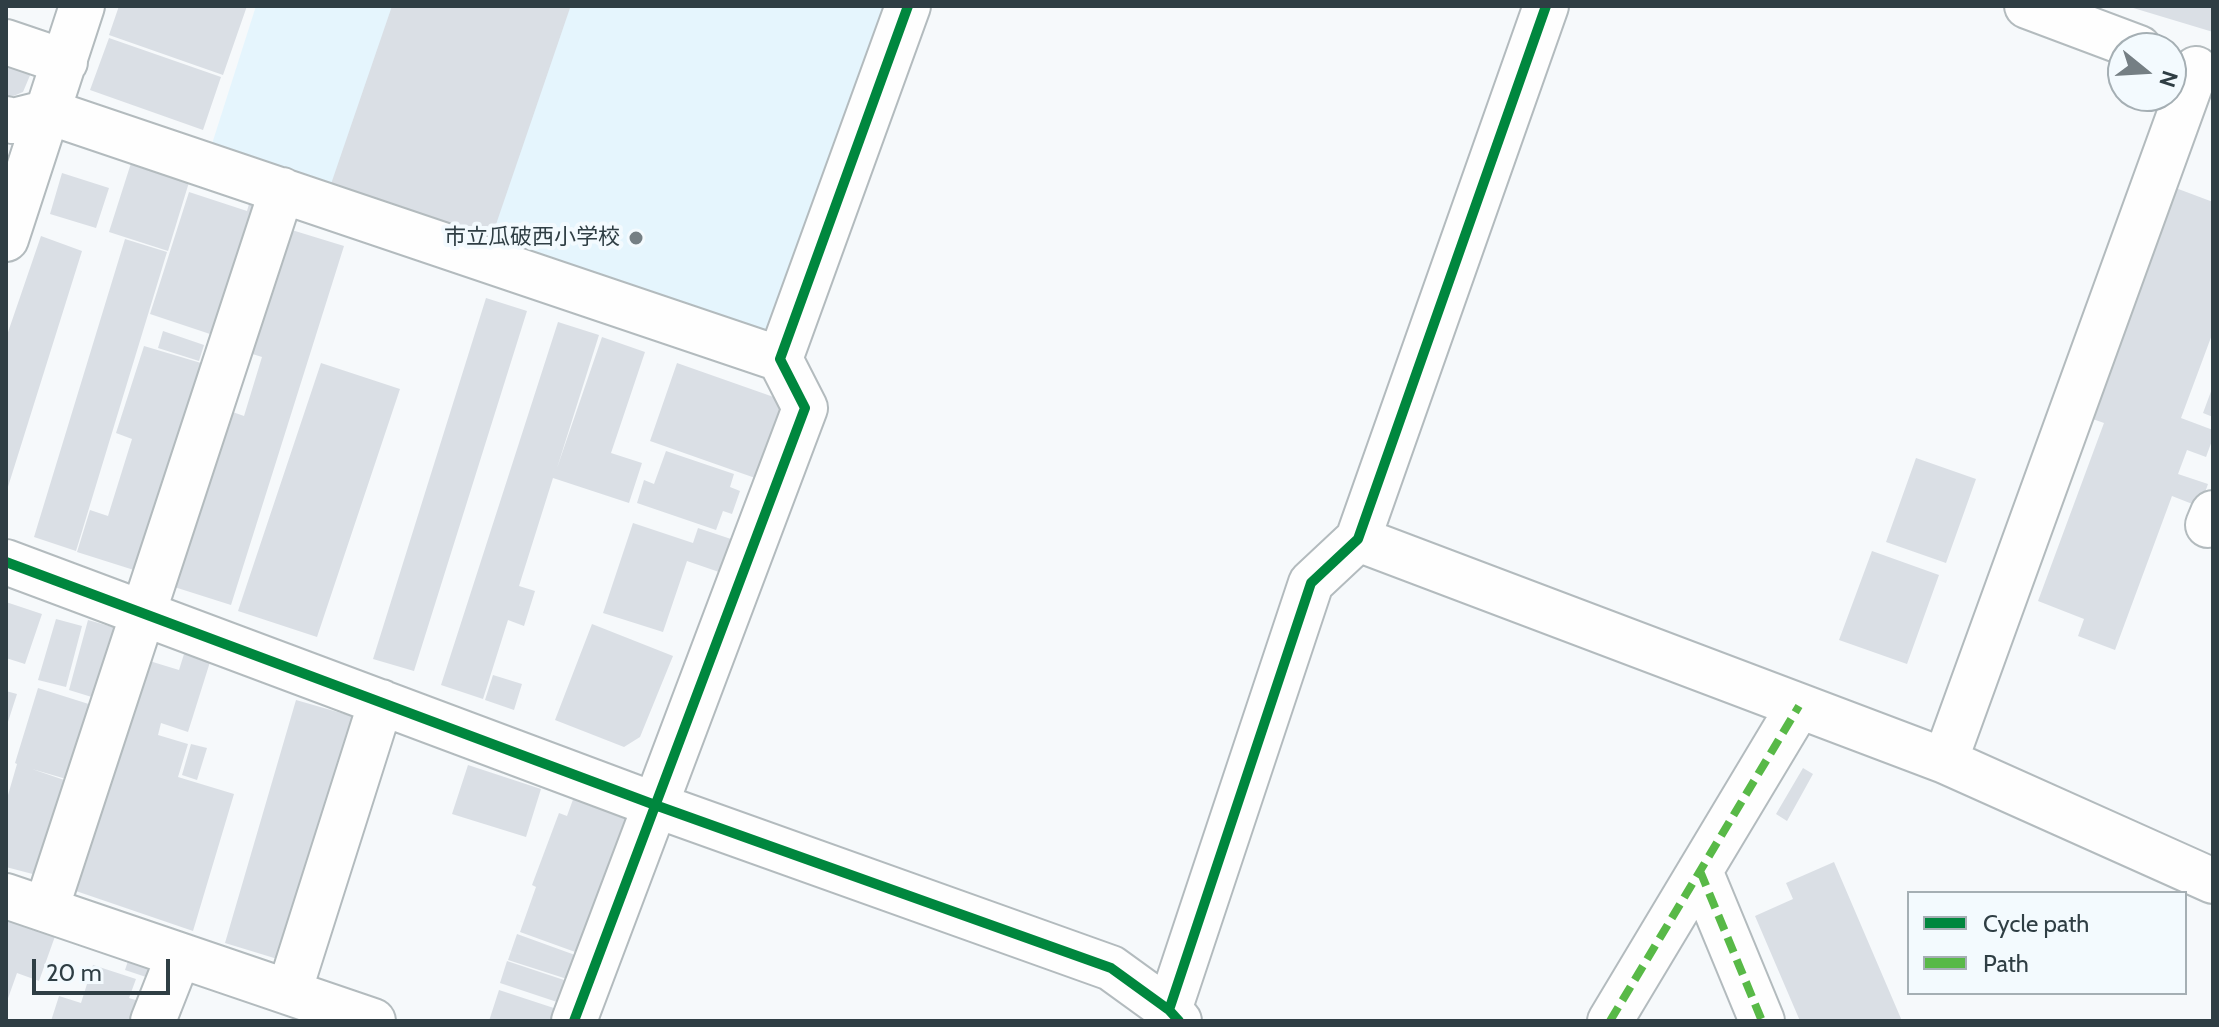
<!DOCTYPE html>
<html>
<head>
<meta charset="utf-8">
<style>
  body { margin:0 }
  #map { position:relative; width:2219px; height:1027px; overflow:hidden; background:#f6f9fb; font-family:Cabin,sans-serif }
  canvas { display:block }
  .frame { position:absolute; inset:0; border:8px solid #2f3e44; pointer-events:none }
  .legend { position:absolute; left:1907px; top:891px; width:280px; height:104px; box-sizing:border-box; background:#f3fafe; border:2px solid #a5afb4; margin:0; padding:10px 14px; list-style:none; font-size:24px; color:#2f3e44 }
  .legend li { display:flex; align-items:center; gap:16px; height:40px }
  .legend b { width:40px; border:2px solid #a5afb4 }
  .north { position:absolute; left:2107px; top:32px; width:80px; height:80px; box-sizing:border-box; background:#f3fafe; border:2px solid #a5afb4; border-radius:50%; rotate:108deg; font-size:22px; font-weight:700; line-height:32px; text-align:center; color:#2f3e44 }
  .north::after { content:''; display:block; margin:auto; width:28px; height:36px; background:#757f84; clip-path:polygon(50% 0,100% 100%,50% 72%,0 100%) }
  .scale { position:absolute; left:32px; top:959px; width:138px; height:36px; box-sizing:border-box; border:4px solid #2f3e44; border-top:0; padding-left:10px; font-size:24px; line-height:28px; white-space:nowrap; color:#2f3e44; -webkit-text-stroke:6px #f3fafe; paint-order:stroke }
</style>
</head>
<body>
<div id="map">
<canvas width="2219" height="1027"></canvas>
<div class="frame"></div>
<ul class="legend">
<li><b style="height:10px;background:#00873e"></b>Cycle path</li>
<li><b style="height:10px;background:#58b947"></b>Path</li>
</ul>
<div class="north">N</div>
<div class="scale">20 m</div>
</div>
<script>
const g = document.querySelector('canvas').getContext('2d');
g.lineJoin = 'round';
function fill(path, color) {
  g.fillStyle = color;
  g.fill(path, 'evenodd');
}
function shape(rows) {
  const path = new Path2D();
  for (const r of rows) {
    path.moveTo(r[0], r[1]);
    for (let i = 2; i < r.length; i += 2) path.lineTo(r[i], r[i + 1]);
  }
  return path;
}
function trace(path, color, width, dash) {
  g.strokeStyle = color;
  g.lineWidth = width;
  g.lineCap = dash ? 'butt' : 'round';
  g.setLineDash(dash || []);
  g.stroke(path);
}
function label(font, color, halo, rows, align = 'center') {
  g.font = font + ' Cabin,"Noto Sans JP",sans-serif';
  g.lineWidth = 8;
  g.setLineDash([]);
  g.textBaseline = 'middle';
  g.strokeStyle = halo;
  g.fillStyle = color;
  for (const [text, x, y, turn = 0] of rows) {
    g.save();
    g.translate(x, y);
    g.rotate((+turn || 0) * Math.PI / 180);
    g.textAlign = isNaN(turn) ? turn : align;
    if (halo) g.strokeText(text, 0, 0);
    g.fillText(text, 0, 0);
    g.restore();
  }
}
fill(shape([
  [256,6,885,6,770,329,753,337,211,147]
]), '#e5f5fd');
fill(shape([
  [119,6,247,6,223,75,109,35],
  [392,6,563,6,570,8,491,239,331,184],
  [2130,6,2213,6,2213,32,2130,7],
  [109,38,221,77,203,130,90,90],
  [6,66,31,73,23,92,6,99],
  [132,160,190,179,168,251,109,232],
  [62,173,109,188,96,228,50,214],
  [2173,187,2213,202,2213,332,2181,418,2213,430,2213,438,2206,457,2187,450,2178,474,2208,484,2200,507,2172,496,2115,650,2078,636,2084,619,2038,601,2104,423,2087,417],
  [189,192,247,211,249,204,266,210,221,346,207,342,210,334,150,314],
  [282,227,344,246,231,605,168,585,224,409,244,416,262,357,243,351],
  [41,236,82,251,7,490,6,338],
  [125,239,167,252,76,551,34,537],
  [486,298,527,311,414,671,373,659],
  [558,322,599,335,557,468,602,337,645,352,611,453,642,463,629,503,553,478,519,586,535,591,524,626,508,620,483,699,441,685],
  [163,331,204,345,199,361,158,348],
  [144,346,201,363,185,415,192,417,137,571,77,552,90,510,108,516,132,439,116,433],
  [321,363,400,389,317,637,238,611],
  [677,363,785,401,758,479,650,441],
  [2213,386,2213,417,2203,413],
  [666,451,734,474,730,487,740,491,732,514,723,511,716,530,637,503,644,480,654,484],
  [1916,458,1976,479,1946,563,1886,542],
  [633,523,693,543,698,528,731,539,719,572,687,561,663,632,603,613],
  [1872,551,1939,575,1907,664,1839,640],
  [6,602,42,614,25,664,6,658],
  [56,619,82,626,66,687,38,680],
  [88,620,116,628,95,698,69,690],
  [592,624,673,656,640,737,624,747,555,720],
  [184,654,210,662,188,732,161,723,158,735,188,744,178,777,234,794,193,931,73,890,143,659,179,670],
  [493,675,522,684,514,710,485,700],
  [38,688,95,706,73,781,32,769,73,783,44,877,6,867,6,802,17,764,15,763],
  [6,691,17,694,7,725,6,725],
  [296,700,355,717,284,961,225,943],
  [191,744,207,748,197,780,182,775],
  [468,765,541,789,526,837,452,814],
  [1803,768,1813,774,1787,821,1776,814],
  [575,794,632,815,578,953,520,932,536,887,532,885,559,813,567,816],
  [1834,862,1902,1021,1800,1021,1755,916,1793,899,1786,883],
  [6,909,58,928,39,981,17,973,6,1004],
  [517,934,575,955,567,979,508,960],
  [132,949,165,960,158,981,125,970],
  [507,961,567,981,560,1003,500,983],
  [93,965,136,979,129,998,142,1002,136,1021,51,1021,59,996,81,1003],
  [499,990,566,1012,563,1021,489,1021]
]), '#dadfe5');
const minor = shape([
  [2027,6,2139,48],
  [6,42,65,62],
  [6,119,13,121,49,112,780,359],
  [6,239,82,6],
  [2208,525,2213,513],
  [1358,539,1945,761,2213,881],
  [6,562,655,805,1111,968,1169,1010,1179,1021],
  [1945,761,2196,69],
  [1700,871,1762,1021],
  [6,896,373,1021],
  [46,909,282,190],
  [289,992,381,702],
  [1169,1010,1311,583,1358,539,1546,6],
  [153,1021,179,955],
  [574,1021,805,408,780,359,908,6],
  [1610,1021,1799,706]
]);
trace(minor, '#b3bbbe', 48);
trace(minor, '#fefefe', 44);
trace(shape([
  [1700,871,1762,1021],
  [1610,1021,1799,706]
]), '#58b947', 8, [16, 8]);
trace(shape([
  [6,562,655,805,1111,968,1169,1010,1179,1021],
  [1169,1010,1311,583,1358,539,1546,6],
  [574,1021,805,408,780,359,908,6]
]), '#00873e', 10);
for (const [x, y, r, color] of [
  [636,238,8,"#757f84"]
]) {
  const dot = new Path2D();
  dot.arc(x, y, r, 0, 2 * Math.PI);
  g.fillStyle = color;
  g.fill(dot);
  trace(dot, '#f3fafe', 3);
}
label('22px', '#2f3e44', '#f3fafe', [
  ["市立瓜破西小学校",620,238]
], 'right');
</script>
</body>
</html>
